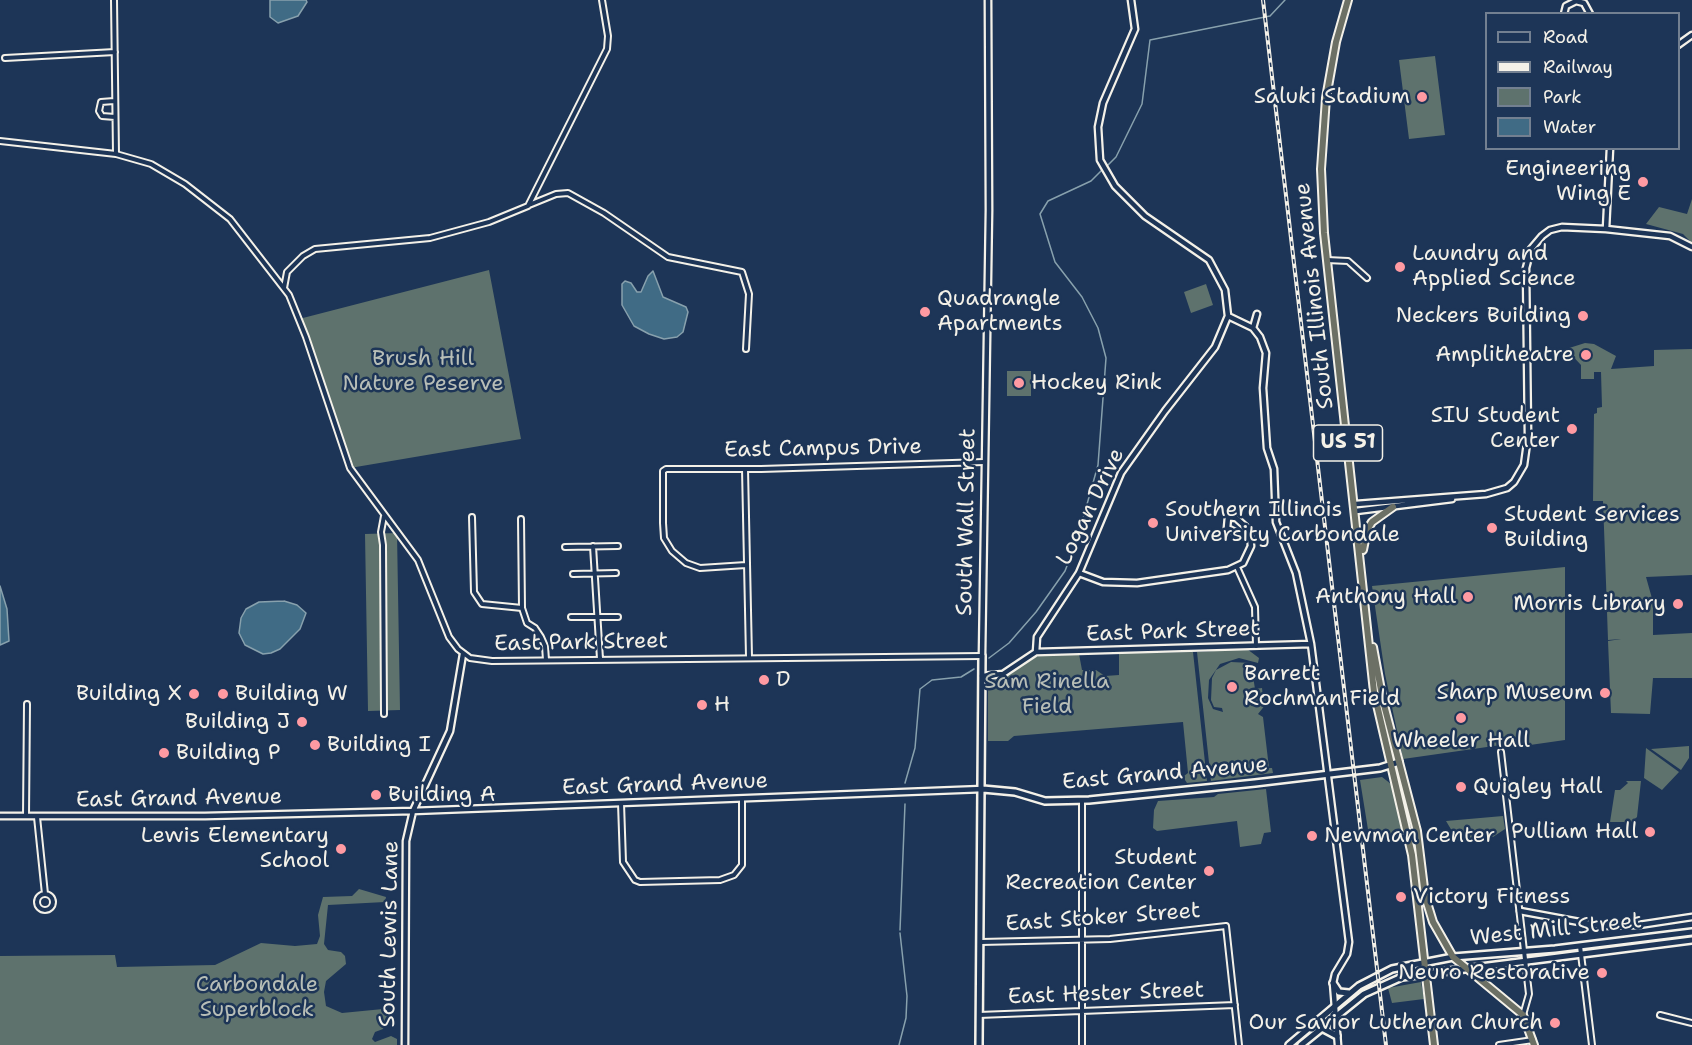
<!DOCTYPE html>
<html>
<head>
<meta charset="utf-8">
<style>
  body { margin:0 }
  #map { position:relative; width:1692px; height:1045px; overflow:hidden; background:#1d3557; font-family:"Shantell Sans",sans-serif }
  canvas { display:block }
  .legend { position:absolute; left:1485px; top:12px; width:195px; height:138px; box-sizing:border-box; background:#1d3557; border:2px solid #738091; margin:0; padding:8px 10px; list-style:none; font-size:18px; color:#f4f1e8 }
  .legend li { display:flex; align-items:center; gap:12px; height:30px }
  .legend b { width:30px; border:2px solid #738091 }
</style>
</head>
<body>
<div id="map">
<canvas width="1692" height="1045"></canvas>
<ul class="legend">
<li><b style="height:8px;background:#1d3557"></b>Road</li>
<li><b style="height:8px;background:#f4f1e8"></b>Railway</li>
<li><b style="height:16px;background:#5e726d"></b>Park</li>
<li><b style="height:16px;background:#406b85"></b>Water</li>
</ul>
</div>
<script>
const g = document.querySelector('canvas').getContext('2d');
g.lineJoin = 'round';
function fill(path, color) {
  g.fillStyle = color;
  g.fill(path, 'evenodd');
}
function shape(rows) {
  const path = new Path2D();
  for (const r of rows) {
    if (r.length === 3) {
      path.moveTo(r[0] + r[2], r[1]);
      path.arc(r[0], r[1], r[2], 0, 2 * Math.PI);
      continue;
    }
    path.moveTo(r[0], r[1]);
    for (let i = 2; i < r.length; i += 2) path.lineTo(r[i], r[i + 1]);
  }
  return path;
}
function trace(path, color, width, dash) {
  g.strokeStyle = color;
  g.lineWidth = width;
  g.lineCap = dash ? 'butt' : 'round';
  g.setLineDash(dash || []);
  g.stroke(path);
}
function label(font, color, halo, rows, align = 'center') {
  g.font = font + ' "Shantell Sans",sans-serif';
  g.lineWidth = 5;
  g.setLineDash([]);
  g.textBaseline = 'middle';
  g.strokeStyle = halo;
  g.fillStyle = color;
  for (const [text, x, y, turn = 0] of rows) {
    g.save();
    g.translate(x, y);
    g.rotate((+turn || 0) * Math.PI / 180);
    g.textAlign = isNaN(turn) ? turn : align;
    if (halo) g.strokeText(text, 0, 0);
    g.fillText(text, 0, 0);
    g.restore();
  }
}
fill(shape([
  [1435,56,1445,135,1409,139,1399,60],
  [1692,199,1692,243,1683,234,1646,224,1659,207,1687,214],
  [489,270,521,439,350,468,299,319],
  [1206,284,1213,305,1191,313,1184,292],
  [1585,343,1594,344,1616,356,1611,369,1654,366,1654,350,1692,349,1692,575,1646,577,1653,602,1653,635,1692,633,1692,678,1653,678,1650,714,1611,713,1608,641,1621,639,1608,640,1607,612,1612,611,1612,607,1607,610,1603,501,1593,501,1594,414,1597,413,1597,408,1602,407,1601,372,1594,372,1594,379,1581,379,1581,365,1566,349],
  [1007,371,1031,371,1031,396,1007,396],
  [397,533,400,710,368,711,365,534],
  [1565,567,1565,740,1509,748,1501,745,1403,759,1385,674,1372,586],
  [1247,649,1259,658,1258,663,1239,658,1220,664,1209,680,1208,698,1213,709,1223,712,1222,708,1214,707,1211,700,1212,678,1216,670,1231,662,1251,663,1255,689,1262,688,1263,697,1265,697,1266,704,1258,714,1263,717,1269,768,1272,768,1273,773,1211,781,1197,652],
  [1193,652,1207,781,1187,783,1185,780,1184,776,1188,773,1183,722,1014,736,1008,741,988,741,988,682,1012,673,1029,659,1038,656,1079,654,1082,670,1096,670,1105,676,1119,675,1119,653],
  [1689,746,1689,758,1681,770,1651,749],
  [1646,748,1679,772,1662,790,1644,778],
  [1382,777,1391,784,1405,838,1370,842,1360,780],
  [1626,781,1641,781,1637,817,1628,825,1624,822,1610,822,1615,790,1620,790,1628,783],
  [1266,789,1271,832,1264,833,1261,844,1240,847,1237,821,1157,831,1153,828,1154,810,1158,801,1214,797,1218,794],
  [1503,816,1505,829,1493,837,1458,841,1446,821],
  [359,889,386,897,385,902,328,905,324,944,328,950,341,952,345,956,346,964,326,981,324,992,326,1006,342,1013,383,1009,390,1012,383,1029,375,1032,372,1039,375,1042,391,1036,397,1039,397,1045,0,1045,0,956,115,955,117,967,215,965,261,943,295,946,317,944,320,936,318,915,323,897,352,896],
  [1421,982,1424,999,1392,1003,1388,988]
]), '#5e726d');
const water = shape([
  [270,0,306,0,307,2,298,16,278,23,270,17,270,0],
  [653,271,663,297,686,307,688,312,683,332,677,337,664,339,649,334,634,326,622,305,622,284,625,281,631,283,637,292,641,292,648,276,653,271],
  [0,586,7,609,9,641,0,645,0,586],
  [284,601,297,605,306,613,300,629,280,649,271,653,263,654,245,645,239,633,241,618,246,609,259,602,284,601]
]);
fill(water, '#406b85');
trace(water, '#88a1ad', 1.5);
trace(shape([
  [1107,166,1116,157,1142,104,1150,40,1270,16,1285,0],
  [989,658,1009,643,1036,612,1065,571,1077,540,1098,465,1106,358,1098,328,1082,297,1055,262,1040,214,1048,201,1091,181,1103,169],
  [905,783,915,748,920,689,932,680,961,677,974,669],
  [900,930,905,804],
  [899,1045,906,1018,907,996,900,933]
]), '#88a1ad', 1.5);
const minor = shape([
  [114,0,116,154],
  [5,58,115,52],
  [114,101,101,102,99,111,102,116,115,117],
  [0,141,116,154,151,164,185,184,230,219,289,295,306,337,350,468,418,560,449,637,458,649,470,658,492,661,982,656],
  [529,205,556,194,568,193,604,213,668,257,742,272,749,294,746,349],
  [1327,260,1348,261,1367,278],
  [284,288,287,272,303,256,315,249,430,238,489,222,528,206,607,49,608,36,602,0],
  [745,469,749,657],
  [472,517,474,592,482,604,522,608],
  [521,519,522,608,527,623,535,628,541,637,545,646,546,660],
  [593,546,600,659],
  [565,547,618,546],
  [746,565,700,568,686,563,672,551,664,538,663,523,663,471,666,469,761,469,984,462],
  [1237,567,1255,607,1256,646],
  [573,574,616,573],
  [571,617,618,617],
  [384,714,383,545,381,532,384,516],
  [1501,752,1529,994,1523,1015],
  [1082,800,1082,1045],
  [621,803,623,862,635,880,640,882,720,880,734,875,742,865,742,799],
  [26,816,27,704],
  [37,817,45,894],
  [45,902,8],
  [981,942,1110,939,1226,926,1239,1045],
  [1580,946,1592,1045],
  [979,1015,1235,1005],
  [1660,1015,1692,1023],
  [1499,1045,1533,1040]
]);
const tertiary = shape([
  [1564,14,1566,6,1576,1,1584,3,1590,14],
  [1678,45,1692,35],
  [1606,229,1610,148],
  [1228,316,1253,328,1260,337,1266,353,1263,388,1267,448,1274,469,1276,522,1296,573,1311,644,1349,942,1347,954,1335,974,1333,983,1338,1045],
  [1253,328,1257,314],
  [1356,504,1486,494,1507,488,1514,482,1524,465,1528,436,1526,268,1531,249,1542,236,1550,230,1562,227,1606,229,1670,236,1692,247],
  [1356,511,1452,499],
  [1079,573,1103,582,1137,583,1228,570,1243,563,1251,546,1250,537,1246,527,1236,518,1228,517,1227,528,1239,534,1249,534],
  [1036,652,1311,644],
  [982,656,989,210,988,0],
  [982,676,1003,674,1036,652,1037,637,1079,573,1121,473,1165,411,1215,347,1228,316,1225,290,1209,260,1145,216,1115,186,1100,160,1098,127,1103,103,1135,29,1131,0],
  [0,816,205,816,413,811,983,789],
  [1520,911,1601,926,1639,925,1692,917],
  [405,1045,406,841,413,811,450,731,463,654]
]);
const secondary = shape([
  [983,789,1015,792,1045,801,1089,800,1255,783,1380,768,1399,762],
  [1333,983,1339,992,1349,993],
  [1322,1028,1337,1036],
  [979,1045,982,656],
  [1289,1045,1359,986,1392,969,1453,957,1555,949,1692,932],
  [1301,1045,1364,994,1402,977,1692,940]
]);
const trunk = shape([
  [1348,0,1336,42,1326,98,1321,169,1324,233,1374,692,1412,855,1434,1045],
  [1363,550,1367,530,1372,522,1393,507],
  [1373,647,1383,701,1417,831,1425,896,1433,922,1453,957,1523,1015,1534,1045]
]);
trace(minor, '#f4f1e8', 8);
trace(tertiary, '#f4f1e8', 9);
trace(secondary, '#f4f1e8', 10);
trace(trunk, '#f4f1e8', 10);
trace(minor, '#1d3557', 4);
trace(tertiary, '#1d3557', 4.5);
trace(secondary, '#1d3557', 5);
trace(trunk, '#6c7065', 6);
const rail = shape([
  [1263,0,1386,1045]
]);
trace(rail, '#f4f1e8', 4);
trace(rail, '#1d3557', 1.5, [4.5]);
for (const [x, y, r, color] of [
  [1422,97,6,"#ff9aa2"],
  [1643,182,6,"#ff9aa2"],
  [1400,267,6,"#ff9aa2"],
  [925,312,6,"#ff9aa2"],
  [1583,316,6,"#ff9aa2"],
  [1586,355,6,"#ff9aa2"],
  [1019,383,6,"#ff9aa2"],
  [1572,429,6,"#ff9aa2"],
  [1153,523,6,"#ff9aa2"],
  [1492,528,6,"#ff9aa2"],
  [1468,597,6,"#ff9aa2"],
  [1678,604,6,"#ff9aa2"],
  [764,680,6,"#ff9aa2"],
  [1232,687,6,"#ff9aa2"],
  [1605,693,6,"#ff9aa2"],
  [194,694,6,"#ff9aa2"],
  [223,694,6,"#ff9aa2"],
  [702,705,6,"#ff9aa2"],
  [1461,718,6,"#ff9aa2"],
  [302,722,6,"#ff9aa2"],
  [315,745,6,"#ff9aa2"],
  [164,753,6,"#ff9aa2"],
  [1461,787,6,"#ff9aa2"],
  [376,795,6,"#ff9aa2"],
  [1650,832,6,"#ff9aa2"],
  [1312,836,6,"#ff9aa2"],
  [341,849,6,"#ff9aa2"],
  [1209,871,6,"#ff9aa2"],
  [1401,897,6,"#ff9aa2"],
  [1602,973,6,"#ff9aa2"],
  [1555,1023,6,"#ff9aa2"]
]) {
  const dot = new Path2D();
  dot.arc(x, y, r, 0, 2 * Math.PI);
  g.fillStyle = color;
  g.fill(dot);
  trace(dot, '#1d3557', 2);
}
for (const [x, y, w] of [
  [1348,443,69]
]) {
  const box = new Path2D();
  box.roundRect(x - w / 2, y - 18, w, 36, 4.5);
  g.fillStyle = '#1d3557';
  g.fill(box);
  trace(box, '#f4f1e8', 1.5);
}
label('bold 21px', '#f4f1e8', null, [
  ["US 51",1348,443]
]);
label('22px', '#f4f1e8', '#1d3557', [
  ["Saluki Stadium",1410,97],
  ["Engineering",1631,169],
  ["Wing E",1631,194],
  ["Laundry and",1412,254,"left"],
  ["Applied Science",1412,279,"left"],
  ["Quadrangle",937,299,"left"],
  ["Apartments",937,324,"left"],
  ["Neckers Building",1571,316],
  ["Amplitheatre",1574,355],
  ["Hockey Rink",1031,383,"left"],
  ["SIU Student",1560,416],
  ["Center",1560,441],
  ["Southern Illinois",1165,510,"left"],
  ["University Carbondale",1165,535,"left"],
  ["Student Services",1504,515,"left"],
  ["Building",1504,540,"left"],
  ["Anthony Hall",1456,597],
  ["Morris Library",1666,604],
  ["Barrett",1244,674,"left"],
  ["Rochman Field",1244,699,"left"],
  ["D",776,680,"left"],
  ["Sharp Museum",1593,693],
  ["Building X",182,694],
  ["Building W",235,694,"left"],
  ["H",714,705,"left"],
  ["Building J",290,722],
  ["Wheeler Hall",1461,741,"center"],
  ["Building I",327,745,"left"],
  ["Building P",176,753,"left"],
  ["Quigley Hall",1473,787,"left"],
  ["Building A",388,795,"left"],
  ["Pulliam Hall",1638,832],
  ["Lewis Elementary",329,836],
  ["School",329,861],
  ["Newman Center",1324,836,"left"],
  ["Student",1197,858],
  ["Recreation Center",1197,883],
  ["Victory Fitness",1413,897,"left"],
  ["Neuro Restorative",1590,973],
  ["Our Savior Lutheran Church",1543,1023]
], 'right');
label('22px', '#f4f1e8', '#1d3557', [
  ["South Illinois Avenue",1315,296,-96],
  ["East Campus Drive",823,449,-1],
  ["Logan Drive",1091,507,-64],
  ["South Wall Street",967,522,-89],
  ["East Park Street",1173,632,-2],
  ["East Park Street",581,643,-1],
  ["East Grand Avenue",1165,774,-5],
  ["East Grand Avenue",665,785,-2],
  ["East Grand Avenue",179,799,-1],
  ["East Stoker Street",1103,918,-4],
  ["West Mill Street",1556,930,-6],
  ["South Lewis Lane",390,934,-89],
  ["East Hester Street",1106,994,-2]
]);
label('22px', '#b8beb7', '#1d3557', [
  ["Brush Hill",423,359],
  ["Nature Peserve",423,384],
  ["Sam Rinella",1047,682],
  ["Field",1047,707],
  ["Carbondale",257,985],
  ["Superblock",257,1010]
]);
</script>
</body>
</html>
